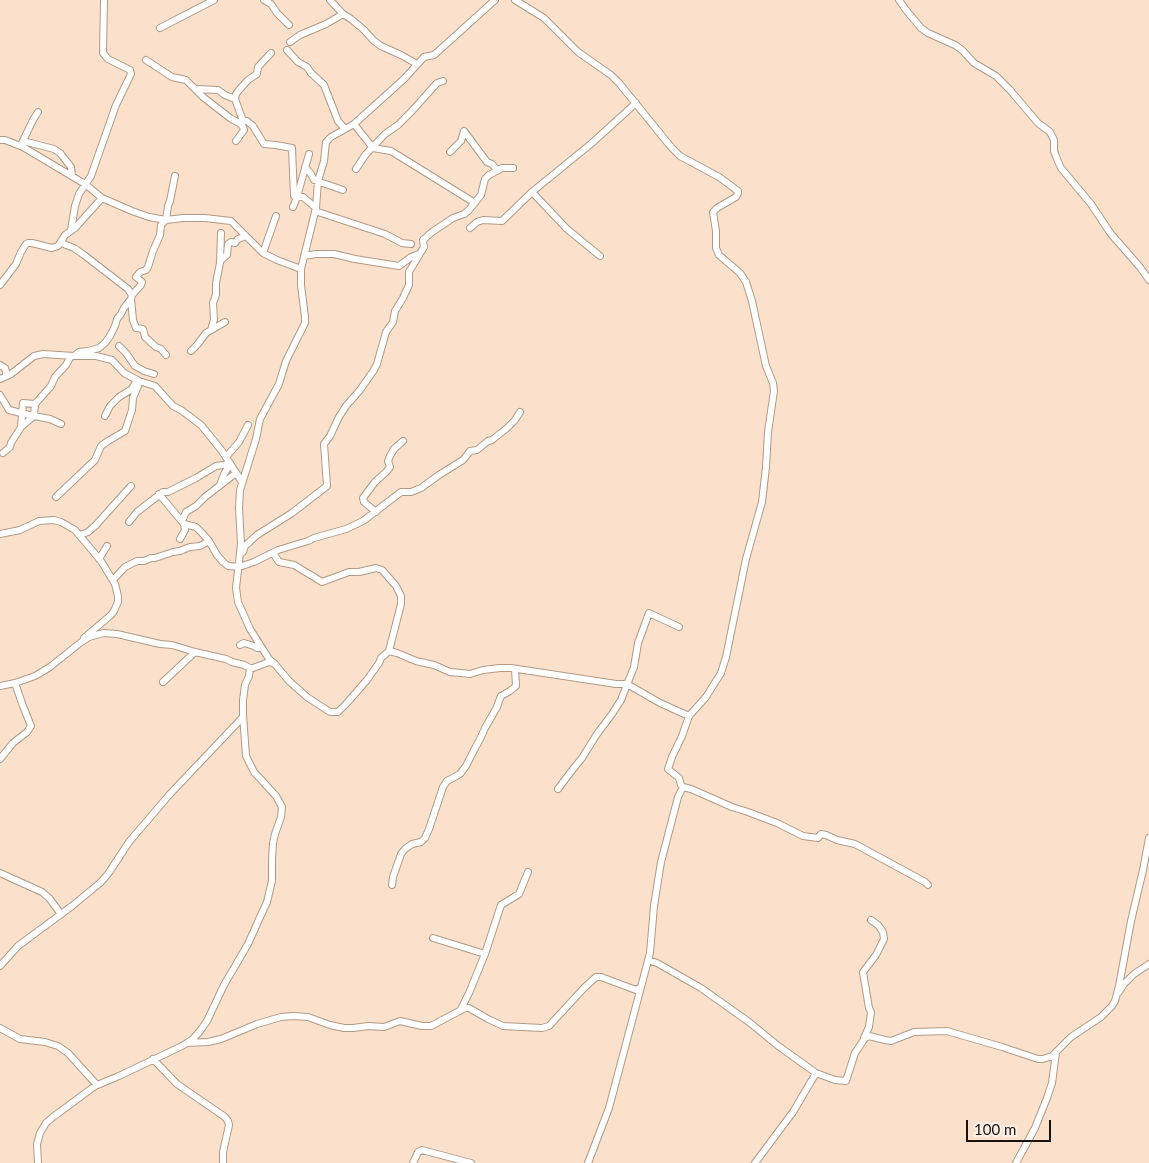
<!DOCTYPE html>
<html>
<head>
<meta charset="utf-8">
<style>
  body { margin:0 }
  #map { position:relative; width:1149px; height:1163px; overflow:hidden; background:#fbe1cc; font-family:Lato,sans-serif }
  canvas { display:block }
  .scale { position:absolute; left:966px; top:1120px; width:85px; height:22px; box-sizing:border-box; border:2px solid #1a110a; border-top:0; padding-left:6px; font-size:15px; line-height:18px; white-space:nowrap; color:#1a110a; -webkit-text-stroke:4px #fcf1e9; paint-order:stroke }
</style>
</head>
<body>
<div id="map">
<canvas width="1149" height="1163"></canvas>
<div class="scale">100 m</div>
</div>
<script>
const g = document.querySelector('canvas').getContext('2d');
g.lineJoin = 'round';
function shape(rows) {
  const path = new Path2D();
  for (const r of rows) {
    path.moveTo(r[0], r[1]);
    for (let i = 2; i < r.length; i += 2) path.lineTo(r[i], r[i + 1]);
  }
  return path;
}
function trace(path, color, width, dash) {
  g.strokeStyle = color;
  g.lineWidth = width;
  g.lineCap = dash ? 'butt' : 'round';
  g.setLineDash(dash || []);
  g.stroke(path);
}
const minor = shape([
  [264,0,271,4,277,13,289,25],
  [330,0,343,14,351,19,364,30,374,41,381,46,401,55,417,64],
  [495,0,434,55,424,57,404,79,354,124,331,137,326,142,324,161,318,181,316,208,301,269,301,285,305,317,305,323,286,361,279,384,260,419,256,439,240,490,239,508,241,544,236,588,238,602,250,629,269,659,274,663,289,681,307,697,330,712,338,712,346,704,367,680,379,663,381,658,389,651,397,653,416,661,434,665,450,672,461,673,470,674,483,670,500,668,511,668,616,684,627,684,660,703,689,716],
  [515,0,544,18,578,52,611,75,619,83,671,147,680,156,719,177,738,191,738,193,736,197,717,208,713,212,716,231,716,248,719,255,740,273,746,282,752,301,766,366,773,383,774,391,768,432,766,467,762,502,746,559,726,657,721,673,706,697,689,716,682,736,672,757,668,769,679,778,681,785,683,787,678,797,661,862,654,906,650,953,609,1108,588,1163],
  [899,0,906,10,921,28,928,33,955,45,962,50,974,63,996,76,1010,90,1038,123,1050,132,1054,140,1054,151,1057,159,1061,168,1091,204,1111,234,1139,266,1149,280],
  [160,28,214,0],
  [290,42,300,35,326,24,343,14],
  [287,50,298,62,307,67,311,73,324,85,338,121,345,129],
  [146,60,172,77,186,80,203,97,230,118,241,124,243,127,244,130,236,141],
  [196,89,218,90,225,95,235,99,243,121],
  [235,99,236,94,239,90,248,80,257,74,258,67,271,53],
  [241,124,243,121,247,121,253,126,264,144,276,145,292,148,294,196,303,197,316,208],
  [354,124,373,148,391,151,475,203],
  [464,131,487,162,492,164,497,170],
  [0,140,5,140,23,147,85,184,102,198,132,211,149,217,166,220,183,218,205,218,231,221,263,253,277,260,301,269],
  [23,141,54,149,60,153,71,167,72,176],
  [21,145,33,120,38,112],
  [450,152,461,141,464,131],
  [305,167,311,174,314,180,343,190],
  [356,169,366,154,385,134,398,125,411,112,437,83,443,81],
  [293,207,297,197,309,154],
  [315,211,385,234,402,243,411,244],
  [470,228,477,222,483,220,502,221,532,192],
  [71,230,75,206,79,194,91,176,116,105,131,74,130,70,108,59,103,53,104,0],
  [61,243,74,248,84,255,128,289,132,295],
  [263,253,276,216],
  [304,256,316,254,334,254,355,259,399,266,411,257,419,254],
  [600,256,567,229,532,192,592,143,636,103],
  [220,261,227,255,228,244,231,242,235,243,238,239,246,236],
  [0,285,16,264,21,252,26,244,28,243,32,243,52,248,58,246,65,235,75,228,102,198],
  [131,299,133,320,136,328,143,329,145,337,156,347,161,349,166,355],
  [211,330,214,319,213,303,216,295,216,283,220,263,221,233],
  [119,346,126,353,135,366,144,371,154,374],
  [191,351,197,345,206,333,225,322],
  [74,356,79,352,88,351,99,348,105,343,110,336,115,326,117,319,121,314,124,308,131,299,132,295,141,285,142,282,136,277,140,272,146,270,148,267,153,251,160,235,161,225,166,220,168,206,170,201,175,176],
  [0,365,5,368,6,372,6,376],
  [0,379,11,374,34,356,43,354,74,356,96,356,112,360,124,373,139,381,155,386,173,406,181,410,201,425,222,451,242,482],
  [0,395,9,410,29,415,50,419,61,424],
  [105,416,110,406,119,397,132,389,135,383],
  [21,427,23,403,35,404],
  [3,453,10,447,11,443,21,427,34,416,35,404,51,386,55,377,66,365,71,356],
  [226,457,239,442,248,425],
  [220,485,224,474,226,471,230,464],
  [159,494,184,524,196,527,202,533,209,541,217,555,223,562,228,566,239,567,254,562,278,550,308,541,314,538,346,529,363,521,401,492,411,492,421,488,439,475,463,460,470,451,477,450,488,441,492,440,507,428,515,420,520,412],
  [56,497,95,460,101,446,108,441,125,431,132,410,133,398,138,386,137,380],
  [376,512,364,502,363,498,375,482,387,471,390,467,388,461,390,456,394,449,403,441],
  [182,521,186,512,196,506,205,497,236,473],
  [129,522,137,512,163,492,168,492,196,478,216,466,230,464],
  [0,534,20,530,39,521,54,520,61,522,75,530,101,561,115,584,118,596,118,602,114,611,111,615,84,638],
  [80,535,88,532,95,526,131,486],
  [180,539,185,530,184,524],
  [243,552,245,546,257,535,292,513,327,486,324,444,330,436,339,417,346,406,360,390,374,370,377,364,386,332,393,322,395,311,403,298,409,285,409,272,424,247,423,240,432,232,453,218,464,214,468,211,481,195,485,179,489,175,502,168,513,168],
  [273,553,279,562,294,565,314,577,322,582,349,572,359,572,376,568,382,570,396,586,401,596,401,604,389,651],
  [99,559,107,546],
  [113,580,125,567,137,561,144,561,151,558,155,558,173,552,180,551,190,547,200,546,209,541],
  [240,645,244,643,254,646,257,648,261,647],
  [163,682,195,652],
  [0,686,15,683,35,676,50,667,80,643,89,637,104,633,117,634,160,644,172,645,195,652,226,659,232,662,244,665,250,668],
  [0,759,13,743,27,732,31,726,23,706,15,683],
  [683,787,691,789,732,807,748,812,777,823,803,836,818,838,821,834,826,835,837,840,855,844,925,882,928,885],
  [558,789,570,773,582,758,597,734,612,714,621,700,634,667,638,643,649,613,679,627],
  [0,873,42,892,49,898,61,914],
  [392,885,393,877,401,854,405,849,412,844,421,842,425,838,429,829,443,787,447,781,460,774,466,766,471,756,481,737,485,728,497,707,499,701,501,696,510,691,516,686,515,669],
  [433,938,485,954],
  [648,960,657,963,701,988,749,1022,777,1045,816,1073,835,1080,846,1081,855,1053,865,1038,869,1036,885,1040,891,1041,914,1032,947,1031,1002,1047,1038,1059,1043,1059,1052,1056,1071,1037,1101,1017,1112,1006,1115,1001,1119,986,1131,921,1143,870,1149,838],
  [0,966,18,946,72,906,100,883,108,874,129,842,170,794,243,717],
  [1119,992,1124,984,1134,974,1149,964],
  [460,1011,469,993,485,954,501,905,519,894,528,872],
  [0,1028,20,1039,45,1042,58,1046,68,1053,97,1085],
  [864,1038,869,1027,871,1012,869,1008,863,972,876,955,884,939,883,932,878,925,871,920],
  [187,1043,208,1042,221,1039,257,1024,281,1017,293,1016,308,1017,330,1025,344,1028,353,1028,368,1026,384,1027,400,1021,422,1026,431,1026,465,1008,469,1008,488,1019,503,1026,542,1028,549,1026,584,988,596,977,601,977,636,990,641,987],
  [153,1059,177,1084,225,1117,228,1121,229,1125,223,1152,223,1163],
  [38,1163,37,1144,40,1133,46,1123,53,1117,95,1086,119,1076,182,1046,193,1039,200,1031,207,1021,224,985,248,944,261,915,267,902,272,881,272,859,273,843,275,834,281,817,282,807,276,796,254,772,246,756,243,715,243,700,245,685,249,676,250,668,253,668,269,662,274,663],
  [413,1163,418,1152,422,1150,471,1163],
  [755,1163,793,1112,816,1073],
  [1016,1163,1035,1128,1047,1098,1052,1083,1056,1052]
]);
trace(minor, '#b19985', 8);
trace(minor, '#fff', 6);
</script>
</body>
</html>
